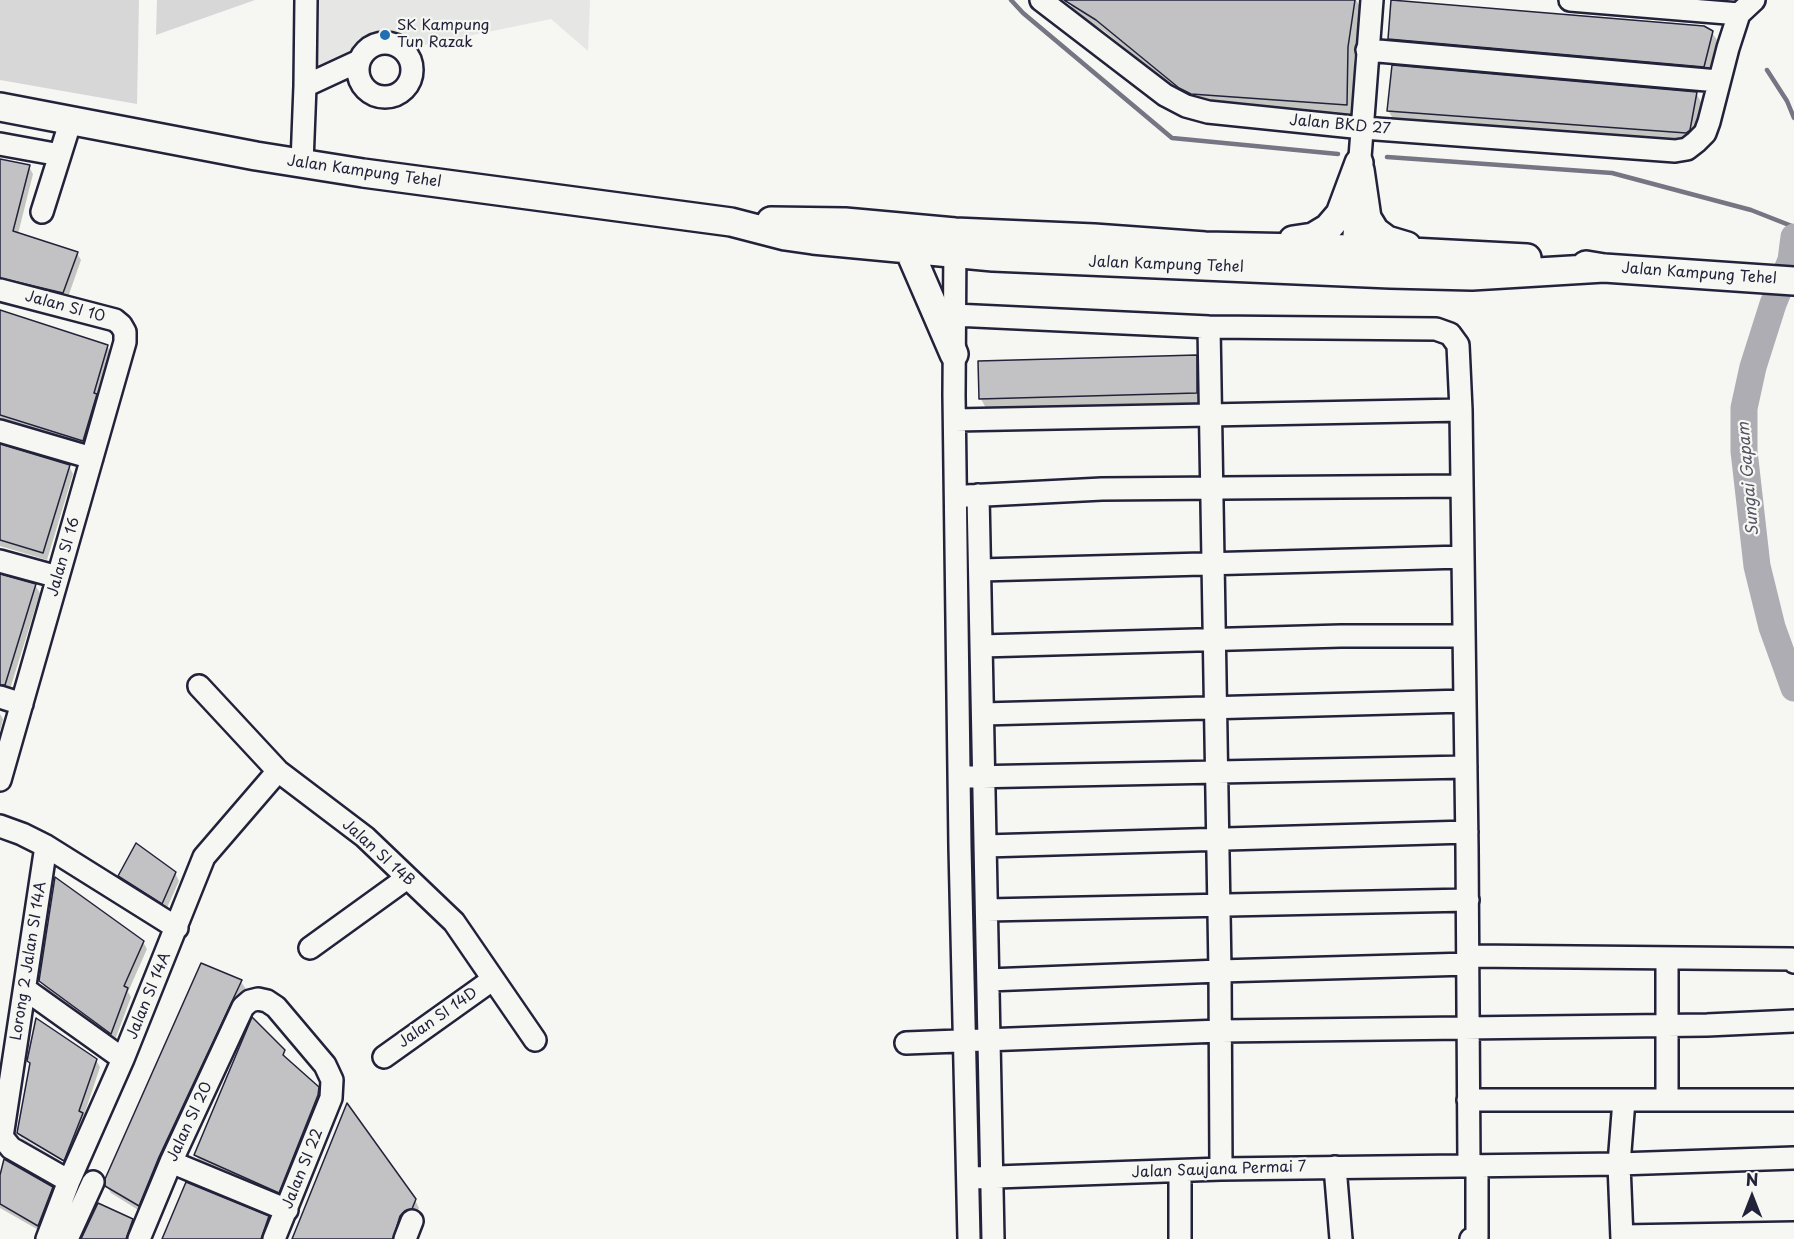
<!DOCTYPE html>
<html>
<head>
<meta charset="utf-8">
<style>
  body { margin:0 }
  #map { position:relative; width:1794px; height:1239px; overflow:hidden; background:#f6f6f2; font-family:"Playpen Sans",sans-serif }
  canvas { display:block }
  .north { position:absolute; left:1722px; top:1167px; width:60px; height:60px; -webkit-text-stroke:4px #f6f6f2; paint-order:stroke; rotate:0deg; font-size:16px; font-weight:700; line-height:24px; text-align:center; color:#22223b }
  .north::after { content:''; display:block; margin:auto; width:21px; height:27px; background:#22223b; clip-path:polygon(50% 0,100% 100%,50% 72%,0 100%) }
</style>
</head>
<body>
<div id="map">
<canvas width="1794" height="1239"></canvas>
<div class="north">N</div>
</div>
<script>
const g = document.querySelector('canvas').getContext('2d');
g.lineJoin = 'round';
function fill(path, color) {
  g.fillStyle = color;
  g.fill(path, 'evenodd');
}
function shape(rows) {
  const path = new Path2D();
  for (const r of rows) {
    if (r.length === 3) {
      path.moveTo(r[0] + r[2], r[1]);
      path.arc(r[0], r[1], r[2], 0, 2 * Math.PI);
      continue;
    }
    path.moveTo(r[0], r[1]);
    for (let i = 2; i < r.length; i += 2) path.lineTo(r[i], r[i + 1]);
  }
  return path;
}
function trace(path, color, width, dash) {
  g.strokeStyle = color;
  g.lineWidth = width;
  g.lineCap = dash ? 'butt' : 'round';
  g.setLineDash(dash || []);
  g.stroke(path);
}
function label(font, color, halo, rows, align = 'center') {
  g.font = font + ' "Playpen Sans",sans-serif';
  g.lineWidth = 4.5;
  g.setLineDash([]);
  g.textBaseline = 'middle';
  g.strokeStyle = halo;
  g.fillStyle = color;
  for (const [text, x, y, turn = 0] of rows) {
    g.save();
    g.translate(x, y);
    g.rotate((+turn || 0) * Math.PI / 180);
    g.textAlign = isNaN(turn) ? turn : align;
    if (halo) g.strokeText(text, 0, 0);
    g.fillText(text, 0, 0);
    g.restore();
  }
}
fill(shape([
  [297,0,590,0,588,51,551,19,297,71]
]), '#e6e6e4');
fill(shape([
  [0,0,139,0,137,104,0,80],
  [157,0,255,0,156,35]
]), '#d7d7d7');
fill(shape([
  [1070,0,1356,0,1361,8,1354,59,1353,116,1198,105,1187,99,1104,31,1075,13,1069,2],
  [1712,33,1717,40,1708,74,1394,46,1390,39],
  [1696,93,1705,109,1698,147,1397,126,1388,110],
  [0,161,29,167,33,174,18,234,77,253,81,260,67,300,0,285],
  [0,312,107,346,112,354,87,448,0,420],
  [1196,356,1203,368,1203,404,987,410,981,399],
  [0,446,69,466,73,474,47,560,0,546],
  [0,574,35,585,40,593,10,689,0,686],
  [0,714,3,719,0,731],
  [175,873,179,881,166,910,124,884,120,876],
  [143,942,147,949,128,992,131,997,115,1040,45,988,40,980],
  [241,982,246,989,163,1165,143,1213,111,1193,106,1185],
  [283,1051,287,1061,318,1088,322,1096,283,1199,200,1163,196,1155],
  [96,1060,100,1067,83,1118,86,1122,70,1163,22,1134,22,1138,69,1166,68,1168,23,1141,19,1133,31,1065,29,1061],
  [0,1181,52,1188,57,1195,42,1232,0,1208],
  [415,1200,419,1208,416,1216,398,1239,294,1239],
  [268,1218,273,1225,267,1239,164,1239],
  [132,1221,137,1228,132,1239,84,1239]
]), '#0003');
trace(shape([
  [1011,0,1023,13,1172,138,1338,154],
  [1767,70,1787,101,1794,118],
  [1387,157,1612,173,1751,210,1794,227]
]), '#757583', 4.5);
trace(shape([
  [1794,237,1791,260,1773,304,1753,367,1744,408,1744,451,1757,566,1772,627,1794,688]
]), '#adadb3', 27);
const building = shape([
  [1064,0,1355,0,1348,47,1347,105,1191,94,1179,88,1096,20,1064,0],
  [1391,0,1704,26,1713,31,1704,67,1388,39,1391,0],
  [1392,65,1697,92,1690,130,1686,133,1387,111,1392,65],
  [0,159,30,165,13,231,78,252,63,293,0,278,0,159],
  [0,310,108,345,94,393,97,394,83,441,0,415,0,310],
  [1197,355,1197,393,979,399,978,361,1197,355],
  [0,444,70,465,43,553,0,540,0,444],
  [0,574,36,584,5,685,0,685,0,574],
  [136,843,176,872,162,904,118,876,136,843],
  [55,877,144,941,124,986,128,988,111,1034,39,981,55,877],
  [201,963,242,980,159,1157,139,1206,105,1186,105,1179,201,963],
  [252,1017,285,1050,283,1055,319,1087,318,1095,279,1193,194,1155,252,1017],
  [36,1018,97,1059,79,1111,83,1113,64,1161,17,1133,30,1063,27,1061,36,1018],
  [347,1103,416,1199,412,1209,405,1211,400,1216,393,1239,292,1239,347,1103],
  [4,1159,53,1187,38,1226,0,1204,0,1175,4,1159],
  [186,1182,269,1216,261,1239,162,1239,186,1182],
  [98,1203,133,1219,126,1239,81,1239,98,1203]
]);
fill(building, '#c2c2c4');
trace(building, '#22223b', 1.5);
const minor = shape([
  [1041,0,1165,95,1186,106,1208,112,1363,128,1675,151,1687,149,1696,142,1705,133,1709,122,1728,48,1739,14,1754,0],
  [1570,0,1739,14],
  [385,70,27],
  [1367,50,1718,81],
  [305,86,359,61],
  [0,144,60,155],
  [302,163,305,86,306,0],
  [42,212,71,120],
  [955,238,954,395,960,847,969,1239],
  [1353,249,1372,0],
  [0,290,115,320,121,325,125,332,125,342,0,780],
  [954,315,1209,327,1436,329,1450,334,1458,345,1461,410,1467,847,1469,1165],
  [1209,327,1220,971,1221,1169],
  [955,420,1461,410],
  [0,431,92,458],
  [978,495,993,1239],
  [966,496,1102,489,1462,486],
  [0,561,58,577],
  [980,570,1463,557],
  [981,646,1341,636,1464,636],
  [199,686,278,771,365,837,454,922,535,1040],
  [0,697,22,704],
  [983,714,1465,701],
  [970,777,1466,767],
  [0,826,22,834,46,846,177,928],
  [46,846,2,1137,11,1148,69,1181],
  [985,846,1467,832],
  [987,910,1468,900],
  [310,948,407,878],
  [1468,956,1792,959,1794,962],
  [1667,958,1667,1099],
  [988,980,1220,971,1468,964],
  [25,989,123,1059],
  [906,1043,1220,1031,1707,1025,1794,1021],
  [384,1057,492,980],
  [1468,1100,1794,1100],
  [171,1162,287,1210],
  [1335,1167,1341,1239],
  [1180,1171,1180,1239],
  [968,1178,1221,1169,1619,1164,1794,1158],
  [1622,1236,1794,1233],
  [47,1239,69,1181,123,1059,204,857,278,771],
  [67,1239,93,1182],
  [139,1239,171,1162,243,1007,250,1001,258,999,267,1001,276,1007,325,1065,332,1080,331,1098,274,1239],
  [405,1239,412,1221],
  [1471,1239,1477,1237,1477,1165],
  [1622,1239,1619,1164,1624,1100]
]);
const major = shape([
  [0,107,256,156,363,173,731,222,785,236,813,240,993,257,1390,274,1472,276,1604,268],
  [1360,170,1367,218,1375,231,1387,240,1407,246],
  [771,221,845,222,955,232,1094,238,1205,246,1353,249,1527,258],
  [1293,240,1313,237,1328,228,1340,214,1359,163],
  [909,250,954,354],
  [1586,265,1604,268,1794,281]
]);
trace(minor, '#22223b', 26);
trace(major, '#22223b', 32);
trace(minor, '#f6f6f2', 21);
trace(major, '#f6f6f2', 27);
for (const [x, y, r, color] of [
  [385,35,6,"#1f6fb2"]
]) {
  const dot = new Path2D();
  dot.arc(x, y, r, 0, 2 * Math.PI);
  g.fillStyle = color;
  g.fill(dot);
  trace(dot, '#f6f6f2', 2);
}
label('15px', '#22223b', '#f6f6f2', [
  ["SK Kampung",397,26],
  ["Tun Razak",397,43]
], 'left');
label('15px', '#22223b', '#f6f6f2', [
  ["Jalan BKD 27",1340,125,5],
  ["Jalan Kampung Tehel",364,172,8],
  ["Jalan Kampung Tehel",1166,265,2],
  ["Jalan Kampung Tehel",1699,274,4],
  ["Jalan SI 10",65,307,15],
  ["Jalan SI 16",64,557,-74],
  ["Jalan SI 14B",378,853,42],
  ["Lorong 2 Jalan SI 14A",29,961,-81],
  ["Jalan SI 14A",149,996,-68],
  ["Jalan SI 14D",438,1018,-35],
  ["Jalan SI 20",190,1122,-65],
  ["Jalan SI 22",303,1169,-68],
  ["Jalan Saujana Permai 7",1219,1170,-2]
]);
label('italic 16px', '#535365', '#f6f6f2', [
  ["Sungai Gapam",1749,479,-95]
]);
</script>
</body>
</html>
